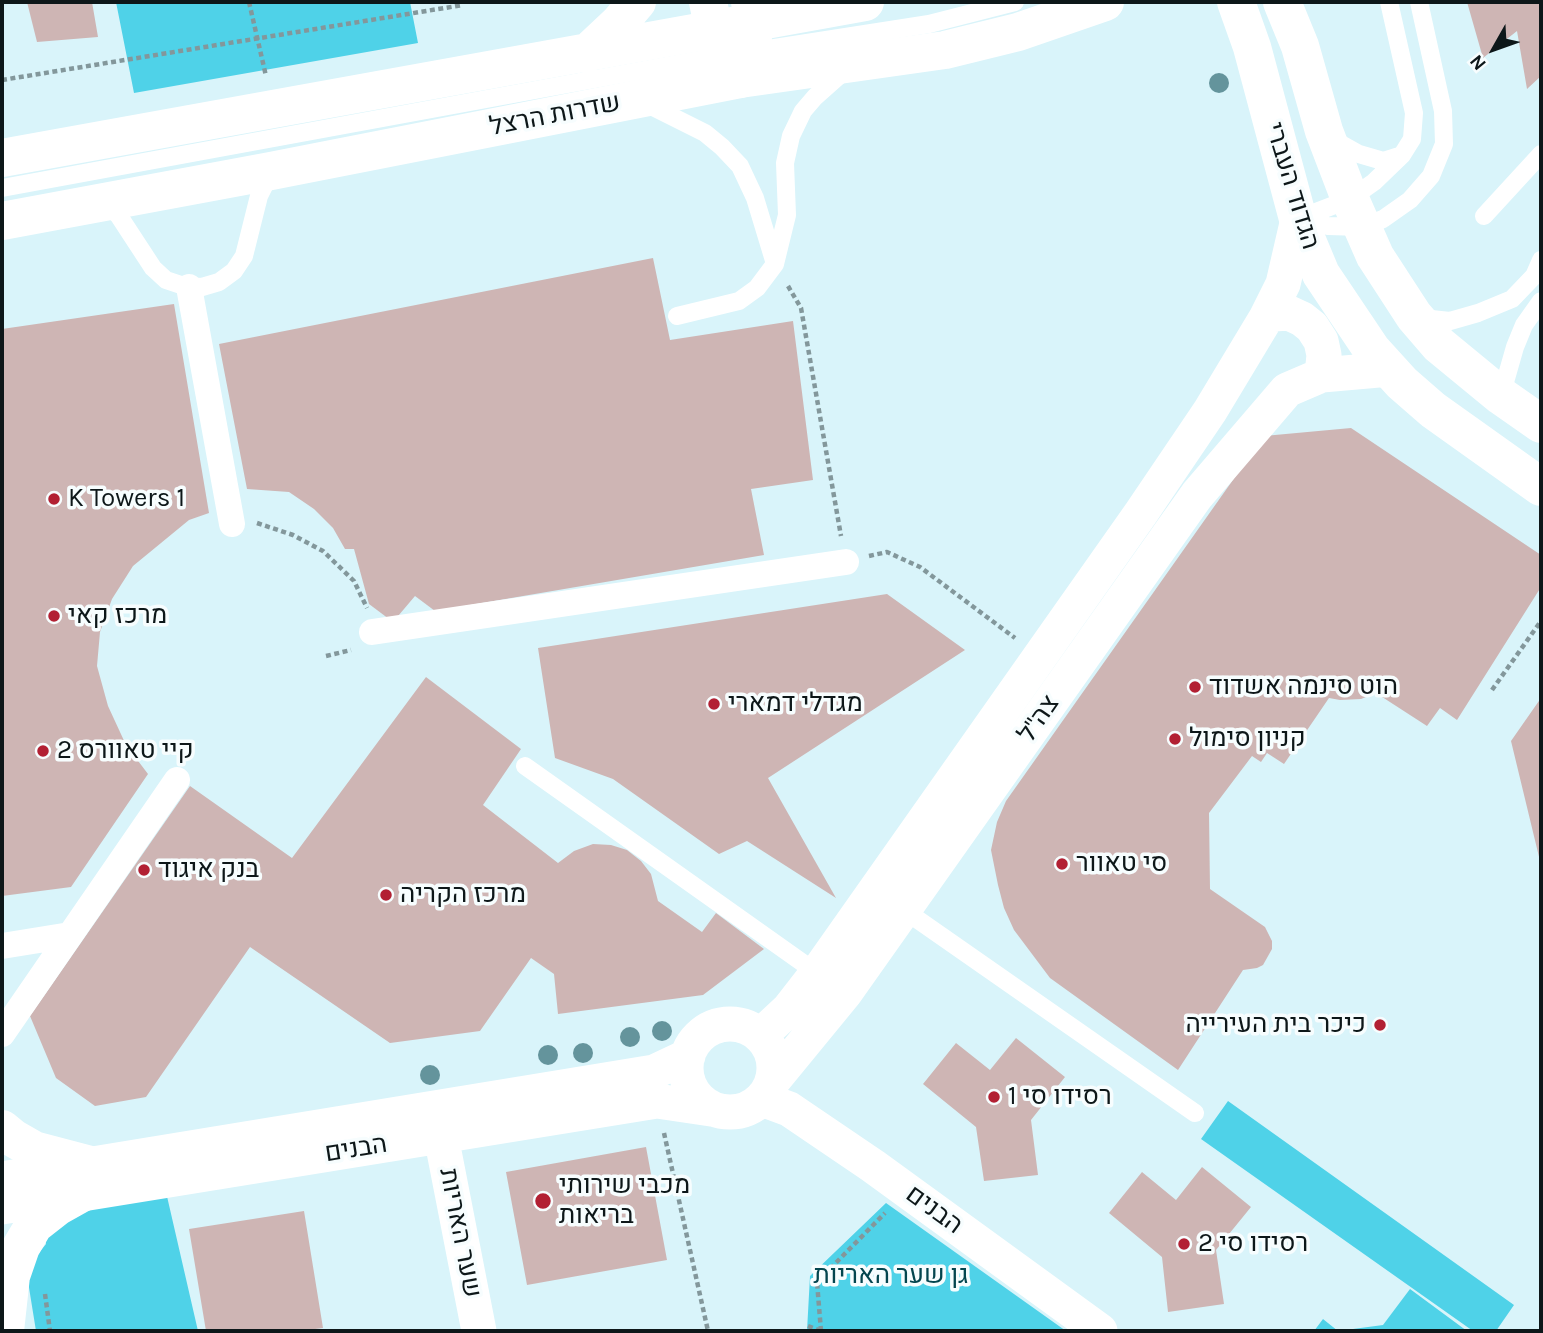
<!DOCTYPE html>
<html>
<head>
<meta charset="utf-8">
<style>
  body { margin:0 }
  #map { position:relative; width:1543px; height:1333px; overflow:hidden; background:#d9f4fa; font-family:Karla,sans-serif }
  canvas { display:block }
  .frame { position:absolute; inset:0; border:4px solid #0d1719; pointer-events:none }
  .north { position:absolute; left:1459px; top:14px; width:70px; height:70px; -webkit-text-stroke:5px #f7fdfe; paint-order:stroke; rotate:230deg; font-size:19px; font-weight:700; line-height:28px; text-align:center; color:#0d1719 }
  .north::after { content:''; display:block; margin:auto; width:24px; height:32px; background:#0d1719; clip-path:polygon(50% 0,100% 100%,50% 72%,0 100%) }
</style>
</head>
<body>
<div id="map">
<canvas width="1543" height="1333"></canvas>
<div class="frame"></div>
<div class="north">N</div>
</div>
<script>
const g = document.querySelector('canvas').getContext('2d');
g.lineJoin = 'round';
function fill(path, color) {
  g.fillStyle = color;
  g.fill(path, 'evenodd');
}
function shape(rows) {
  const path = new Path2D();
  for (const r of rows) {
    if (r.length === 3) {
      path.moveTo(r[0] + r[2], r[1]);
      path.arc(r[0], r[1], r[2], 0, 2 * Math.PI);
      continue;
    }
    path.moveTo(r[0], r[1]);
    for (let i = 2; i < r.length; i += 2) path.lineTo(r[i], r[i + 1]);
  }
  return path;
}
function trace(path, color, width, dash) {
  g.strokeStyle = color;
  g.lineWidth = width;
  g.lineCap = dash ? 'butt' : 'round';
  g.setLineDash(dash || []);
  g.stroke(path);
}
function label(font, color, halo, rows, align = 'center') {
  g.font = font + ' Karla,Heebo,sans-serif';
  g.lineWidth = 7;
  g.setLineDash([]);
  g.textBaseline = 'middle';
  g.strokeStyle = halo;
  g.fillStyle = color;
  for (const [text, x, y, turn = 0] of rows) {
    g.save();
    g.translate(x, y);
    g.rotate((+turn || 0) * Math.PI / 180);
    g.textAlign = isNaN(turn) ? turn : align;
    if (halo) g.strokeText(text, 0, 0);
    g.fillText(text, 0, 0);
    g.restore();
  }
}
fill(shape([
  [116,2,410,2,418,43,134,93],
  [1228,1101,1514,1305,1496,1331,1473,1331,1201,1139],
  [166,1192,198,1331,36,1331,26,1269,46,1244,45,1238,77,1211],
  [886,1203,1066,1331,807,1331,810,1276],
  [1410,1289,1467,1331,1314,1331,1323,1319,1338,1331,1383,1325]
]), '#4fd2e8');
fill(shape([
  [27,2,92,2,98,37,37,42],
  [1467,2,1541,2,1541,76,1527,89,1517,31,1483,58],
  [653,258,670,340,793,321,813,480,751,489,764,555,435,611,415,596,393,622,369,604,354,549,345,549,333,528,314,509,289,492,247,489,219,344],
  [174,304,209,513,189,520,133,566,112,599,100,632,97,666,108,706,126,745,148,774,71,887,2,896,2,329],
  [1351,428,1541,555,1541,587,1457,720,1440,708,1427,726,1376,693,1361,699,1340,700,1329,698,1284,764,1267,753,1261,762,1252,756,1209,813,1210,889,1265,927,1272,941,1272,949,1263,965,1257,968,1243,970,1178,1070,1050,978,1014,930,1004,908,998,885,991,850,997,822,1006,801,1264,436],
  [887,594,965,650,768,778,836,898,747,841,719,854,613,779,555,758,538,648],
  [426,677,521,749,483,805,558,863,574,851,593,844,611,845,627,850,641,861,651,874,658,901,702,932,716,913,764,949,703,995,558,1014,554,974,531,958,480,1031,390,1043,250,947,146,1097,95,1106,56,1078,30,1016,190,786,292,858],
  [1541,698,1541,861,1540,861,1511,741],
  [1016,1038,1065,1077,1031,1120,1038,1175,984,1181,976,1127,923,1084,956,1043,990,1070],
  [646,1147,667,1260,527,1285,506,1172],
  [1202,1167,1251,1207,1216,1250,1224,1304,1168,1312,1162,1257,1109,1213,1142,1172,1176,1200],
  [304,1211,323,1328,300,1331,206,1331,189,1229]
]), '#ceb5b4');
trace(shape([
  [249,2,266,76],
  [2,80,463,5],
  [788,286,801,308,841,536],
  [257,523,293,535,323,551,354,581,367,608],
  [869,556,887,552,920,567,1015,638],
  [326,656,351,650],
  [1492,690,1541,621],
  [664,1133,708,1331],
  [45,1294,50,1331],
  [808,1326,821,1331],
  [821,1331,817,1282,885,1213]
]), '#83979b', 4.5, [5, 3.5]);
trace(shape([
  [647,104,705,133,722,147,740,166,755,198,775,264],
  [1334,140,1359,154,1383,161,1402,155],
  [2,188,704,59,929,24,1015,2],
  [105,202,119,216,153,268,166,280,184,286,202,287,219,282,234,271,244,256,259,196,271,172],
  [1484,216,1541,154],
  [1298,219,1350,199,1374,182,1402,155,1412,139,1414,113,1389,2],
  [1300,220,1328,226,1362,227,1383,219,1410,200,1431,176,1444,144,1443,111,1419,2],
  [677,316,739,301,757,288,775,264,787,215,785,163,791,136,803,111,815,97,842,73],
  [1422,318,1450,321,1478,313,1512,299,1534,276,1541,260],
  [1501,396,1515,347,1524,325,1541,301],
  [525,766,817,973],
  [904,910,1195,1113]
]), '#fff', 18);
trace(shape([
  [189,287,232,524],
  [372,632,846,562],
  [2,946,70,935],
  [2,1034,177,780]
]), '#fff', 26);
trace(shape([
  [1266,318,1274,314,1289,313,1302,319,1312,327,1321,341,1324,355,1322,375],
  [730,1068,44],
  [760,1036,789,1009,817,973,1141,513,1210,411,1266,318,1283,284,1298,219],
  [772,1082,845,993,1197,495,1287,390,1322,375,1390,369],
  [762,1099,789,1109,873,1166,1100,1331],
  [441,1136,479,1331],
  [2,1179,654,1072,688,1056],
  [2,1207,657,1101,711,1109]
]), '#fff', 35);
trace(shape([
  [708,2,714,30,722,55,740,79,752,51,754,22,750,2],
  [1236,2,1252,47,1298,219,1321,274,1372,350,1402,383,1433,410,1541,487],
  [1282,2,1300,46,1324,131,1350,199,1375,256,1414,316,1439,345,1501,396,1541,424]
]), '#fff', 38);
trace(shape([
  [586,54,619,23,637,2],
  [2,158,865,2],
  [2,221,271,171,740,79,945,50,1018,32,1105,2],
  [2,1129,13,1138,34,1150,91,1165],
  [5,1331,11,1276,21,1247,34,1225,57,1207,82,1193]
]), '#fff', 38);
g.fillStyle = '#64949c';
for (const [x, y] of [
  [1219,83],
  [662,1031],
  [630,1037],
  [583,1053],
  [548,1055],
  [430,1075]
]) {
  g.beginPath();
  g.arc(x, y, 10, 0, 2 * Math.PI);
  g.fill();
}
for (const [x, y, r, color] of [
  [54,499,7,"#b22033"],
  [54,616,7,"#b22033"],
  [1195,687,7,"#b22033"],
  [714,704,7,"#b22033"],
  [1175,739,7,"#b22033"],
  [43,751,7,"#b22033"],
  [1062,864,7,"#b22033"],
  [144,870,7,"#b22033"],
  [386,895,7,"#b22033"],
  [1380,1025,7,"#b22033"],
  [994,1097,7,"#b22033"],
  [543,1201,9,"#b22033"],
  [1184,1244,7,"#b22033"]
]) {
  const dot = new Path2D();
  dot.arc(x, y, r, 0, 2 * Math.PI);
  g.fillStyle = color;
  g.fill(dot);
  trace(dot, '#f7fdfe', 2.5);
}
label('26px', '#0d1719', '#f7fdfe', [
  ["שדרות הרצל",555,115,-11],
  ["הגדוד העברי",1292,186,73],
  ["צה\"ל",1039,719,-55],
  ["הבנים",356,1149,-9],
  ["הבנים",934,1210,36],
  ["שער האריות",460,1233,79]
]);
label('26px', '#0d1719', '#f7fdfe', [
  ["K Towers 1",68,499],
  ["מרכז קאי",68,616],
  ["הוט סינמה אשדוד",1209,687],
  ["מגדלי דמארי",728,704],
  ["קניון סימול",1189,739],
  ["קיי טאוורס 2",57,751],
  ["סי טאוור",1076,864],
  ["בנק איגוד",158,870],
  ["מרכז הקריה",400,895],
  ["כיכר בית העירייה",1366,1025,"right"],
  ["רסידו סי 1",1008,1097],
  ["מכבי שירותי",559,1186],
  ["בריאות",559,1216],
  ["רסידו סי 2",1198,1244]
], 'left');
label('26px', '#04464f', '#f7fdfe', [
  ["גן שער האריות",891,1276]
]);
</script>
</body>
</html>
